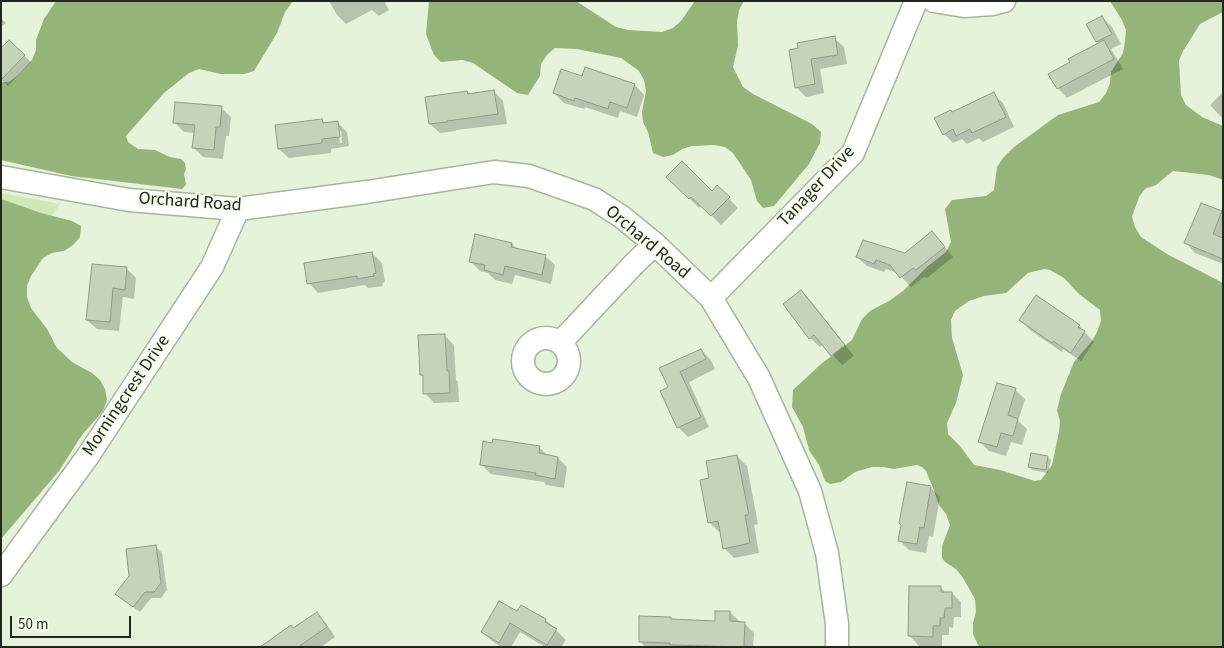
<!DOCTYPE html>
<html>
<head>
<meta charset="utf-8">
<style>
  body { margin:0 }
  #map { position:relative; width:1224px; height:648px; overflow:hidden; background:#e5f3da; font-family:"Source Sans 3",sans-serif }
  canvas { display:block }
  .frame { position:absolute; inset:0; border:2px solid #22271e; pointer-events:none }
  .scale { position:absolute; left:10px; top:616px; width:121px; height:22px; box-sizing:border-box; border:2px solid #22271e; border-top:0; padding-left:6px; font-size:15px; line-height:18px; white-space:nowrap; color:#22271e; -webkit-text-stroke:4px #f4ffeb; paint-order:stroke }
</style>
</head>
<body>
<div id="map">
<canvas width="1224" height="648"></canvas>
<div class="frame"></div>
<div class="scale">50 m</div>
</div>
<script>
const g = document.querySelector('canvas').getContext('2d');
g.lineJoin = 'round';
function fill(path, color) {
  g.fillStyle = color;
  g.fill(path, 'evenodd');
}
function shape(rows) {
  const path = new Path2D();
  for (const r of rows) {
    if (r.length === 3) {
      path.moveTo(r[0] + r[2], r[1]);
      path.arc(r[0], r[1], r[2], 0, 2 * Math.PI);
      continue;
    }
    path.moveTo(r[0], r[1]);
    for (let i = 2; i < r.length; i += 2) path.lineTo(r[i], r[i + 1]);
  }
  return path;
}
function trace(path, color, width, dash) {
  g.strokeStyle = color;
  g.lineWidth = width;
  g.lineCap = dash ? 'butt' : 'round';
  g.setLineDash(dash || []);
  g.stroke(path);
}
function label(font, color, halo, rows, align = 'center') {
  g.font = font + ' "Source Sans 3",sans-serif';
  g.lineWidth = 4.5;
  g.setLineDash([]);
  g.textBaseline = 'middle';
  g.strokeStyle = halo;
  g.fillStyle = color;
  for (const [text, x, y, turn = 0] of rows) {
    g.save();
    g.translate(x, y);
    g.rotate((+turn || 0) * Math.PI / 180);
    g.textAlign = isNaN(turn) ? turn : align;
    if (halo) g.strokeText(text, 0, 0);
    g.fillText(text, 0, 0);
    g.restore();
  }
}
fill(shape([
  [1,193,60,204,1,288]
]), '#cfe8b9');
fill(shape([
  [56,1,293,1,285,12,277,33,254,71,244,74,221,74,199,69,189,73,164,93,126,136,128,142,138,149,155,150,170,157,181,159,185,163,186,169,184,174,186,185,182,189,71,176,1,160,1,82,9,82,18,75,32,60,36,50,36,40,44,19],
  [429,1,576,1,616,27,628,30,662,32,673,28,681,21,695,1,744,1,739,10,737,22,738,46,733,67,743,87,753,94,812,124,821,132,820,143,809,164,774,206,763,208,757,201,751,180,733,153,725,147,714,145,692,146,682,149,673,155,663,157,653,153,648,132,643,122,642,112,646,91,644,80,639,71,621,58,577,49,555,48,547,55,541,64,540,76,528,95,517,93,473,63,462,60,441,62,434,55,426,34],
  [1110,1,1223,1,1223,12,1200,24,1183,51,1179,61,1181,95,1186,105,1202,117,1223,126,1223,180,1209,175,1173,171,1156,185,1145,189,1139,197,1132,217,1135,227,1141,237,1167,254,1223,283,1223,647,979,647,973,634,973,623,976,612,975,599,963,578,956,569,945,562,942,558,942,546,950,525,946,514,939,505,933,488,926,471,922,467,917,465,894,469,883,467,872,467,855,472,841,482,830,484,825,481,819,465,809,450,803,427,792,407,793,390,821,364,852,340,862,319,870,311,889,301,903,291,928,266,946,252,951,242,945,209,952,200,986,196,994,190,997,167,1003,158,1014,147,1058,115,1099,102,1106,93,1110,83,1111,72,1123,53,1125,42,1126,30,1122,20],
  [1044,269,1050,270,1064,278,1079,294,1100,310,1101,321,1097,332,1092,341,1074,362,1061,394,1057,410,1060,421,1059,432,1052,465,1041,480,1035,481,1000,470,974,465,960,446,948,434,947,423,956,403,963,375,952,338,951,320,955,311,969,301,984,296,1006,293,1028,273],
  [1,199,41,213,72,221,81,226,80,237,73,245,64,251,52,253,43,258,31,276,27,286,27,297,31,308,47,329,57,348,72,362,92,373,100,380,105,389,107,400,103,411,82,435,59,471,1,539]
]), '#95b479');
fill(shape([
  [329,1,387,1,385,3,389,10,379,16,372,10,346,24,337,15],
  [1102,17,1112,27,1121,44,1111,49,1123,69,1067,98,1058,88,1071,63,1099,44,1088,25],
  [1,19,6,23,1,27],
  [834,38,844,47,847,64,820,69,824,93,806,97,796,87,790,51],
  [9,42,31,62,8,86,1,79],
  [583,77,635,85,644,95,637,117,620,111,618,118,585,107,584,109,564,103,554,93],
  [494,91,503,101,507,124,456,130,456,131,440,133,430,124,467,93,469,95],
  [1223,92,1223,119,1210,105],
  [993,94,1003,103,1014,127,983,142,979,138,967,144,962,139,953,143,944,134,953,114],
  [221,108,231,117,229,136,226,136,223,159,203,157,194,148,195,133,184,132,174,122],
  [322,120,326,124,338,123,347,132,349,146,331,149,331,153,289,158,279,149],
  [338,131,341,131,342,143,340,143],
  [668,177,712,192,717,187,738,208,721,225,701,205,699,208],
  [1202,204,1223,213,1223,264,1195,253,1186,243],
  [941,242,953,257,927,278,924,277,911,287,898,273,886,269,884,272,867,266,857,257,905,255],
  [512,244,517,249,545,256,555,265,551,284,515,275,512,284,495,280,488,273,480,271,470,261],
  [372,253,382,263,385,282,382,283,383,286,368,288,365,285,318,293,309,283],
  [127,269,136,278,134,299,123,297,119,331,97,329,87,320],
  [801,291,811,301,854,356,842,365,823,344,820,347,810,338],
  [1020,320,1079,326,1094,342,1081,361,1063,349,1062,352,1030,330],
  [444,335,454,345,456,380,458,382,459,402,434,403,425,393,424,377,421,374],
  [701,350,711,360,715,369,689,382,709,427,688,437,678,427,669,388,661,369],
  [1015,390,1025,399,1018,421,1027,429,1022,445,1011,442,1006,456,989,451,979,441],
  [539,447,548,456,558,458,567,467,564,488,546,485,544,482,491,474,481,464],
  [737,456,747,466,758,524,754,525,759,553,734,558,724,548,721,531,719,532,709,522,711,479],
  [1048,457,1051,460,1048,473,1032,470,1030,467],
  [908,483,931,488,940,497,933,537,929,536,926,553,909,550,899,540],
  [155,546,162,553,167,590,161,598,151,598,140,612,123,600],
  [940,587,946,593,952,593,961,602,961,617,954,617,953,628,949,627,949,635,942,635,942,646,919,646,910,636],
  [522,606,546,620,566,640,561,647,545,647,520,632,511,647,501,647,492,641,482,631,518,613],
  [730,612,740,622,744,623,754,633,753,647,645,647,640,641,670,618,673,621,716,622],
  [316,614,326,623,335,637,321,647,262,647,294,629]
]), '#0003');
const building = shape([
  [1102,16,1112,34,1096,42,1086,24,1102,16],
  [835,36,838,55,811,59,815,84,795,88,789,50,798,48,797,43,835,36],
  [9,40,25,55,1,80,1,48,9,40],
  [1104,40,1114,59,1057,89,1048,74,1070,62,1068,59,1104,40],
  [585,67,635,84,627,108,610,102,608,109,575,98,574,101,553,93,561,69,582,76,585,67],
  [494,90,498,114,447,121,447,122,429,124,425,97,467,91,468,94,494,90],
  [994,92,1006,117,972,133,970,129,956,136,953,129,943,135,934,118,951,110,952,112,994,92],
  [175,102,222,106,220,127,216,127,214,150,192,148,195,125,173,123,175,102],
  [322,119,323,123,338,121,340,137,322,139,322,143,278,149,275,125,322,119],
  [682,161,712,191,717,185,730,197,711,216,691,197,689,199,666,177,682,161],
  [1201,203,1222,211,1213,234,1223,238,1223,259,1184,243,1201,203],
  [932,231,945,247,916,270,913,268,900,278,890,265,876,260,874,264,856,257,863,240,905,253,932,231],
  [475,234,512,243,511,247,546,255,542,275,505,266,503,275,484,270,485,265,469,262,475,234],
  [372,252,376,273,373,274,374,276,357,279,357,276,307,284,304,263,372,252],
  [92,264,127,267,125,290,113,288,110,322,86,320,92,264],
  [801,290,845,345,831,356,814,335,809,339,783,304,801,290],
  [1036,295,1080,325,1078,327,1085,331,1071,353,1053,341,1052,343,1019,320,1036,295],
  [445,334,447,371,449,371,450,393,423,394,423,375,420,375,418,335,445,334],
  [701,349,706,359,680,372,701,417,677,428,660,391,668,387,659,368,701,349],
  [997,383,1016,388,1008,415,1018,419,1013,436,1001,433,997,447,978,442,997,383],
  [493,439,540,446,539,453,558,457,555,479,535,475,536,473,480,465,483,441,492,443,493,439],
  [1031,453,1048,456,1046,470,1028,467,1031,453],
  [737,455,749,515,745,515,750,543,723,549,718,521,708,523,700,480,709,478,706,461,737,455],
  [907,482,931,486,924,528,920,527,917,544,898,541,901,525,899,523,907,482],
  [156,545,161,583,154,592,145,592,133,607,115,594,129,576,126,549,156,545],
  [909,586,941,586,941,592,952,592,952,608,945,608,944,618,940,618,940,626,933,626,933,637,908,636,909,586],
  [499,601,517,611,521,605,546,619,545,622,557,629,547,645,510,623,499,643,481,632,499,601],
  [715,611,730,611,730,621,745,622,744,647,670,645,670,643,639,642,639,616,671,617,671,619,715,621,715,611],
  [317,612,327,627,298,647,260,647,291,625,293,628,317,612]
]);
fill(building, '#c6d3bb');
trace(building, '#8f9c85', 1);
const minor = shape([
  [934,1,964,6,993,4,1004,1],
  [1,177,129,200,238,209,367,192,494,172,529,176,594,199,622,217,655,244,711,298,759,378,810,491,827,553,837,624,837,647],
  [711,298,853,153,916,1],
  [546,361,23],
  [560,343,634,264,655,244],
  [1,575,88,456,212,267,238,209]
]);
trace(minor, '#a8b59d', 25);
trace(minor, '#fff', 22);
label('18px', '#22271e', '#f4ffeb', [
  ["Tanager Drive",817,187,-47],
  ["Orchard Road",190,203,4],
  ["Orchard Road",647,243,40],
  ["Morningcrest Drive",127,396,-56]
]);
</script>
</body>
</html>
